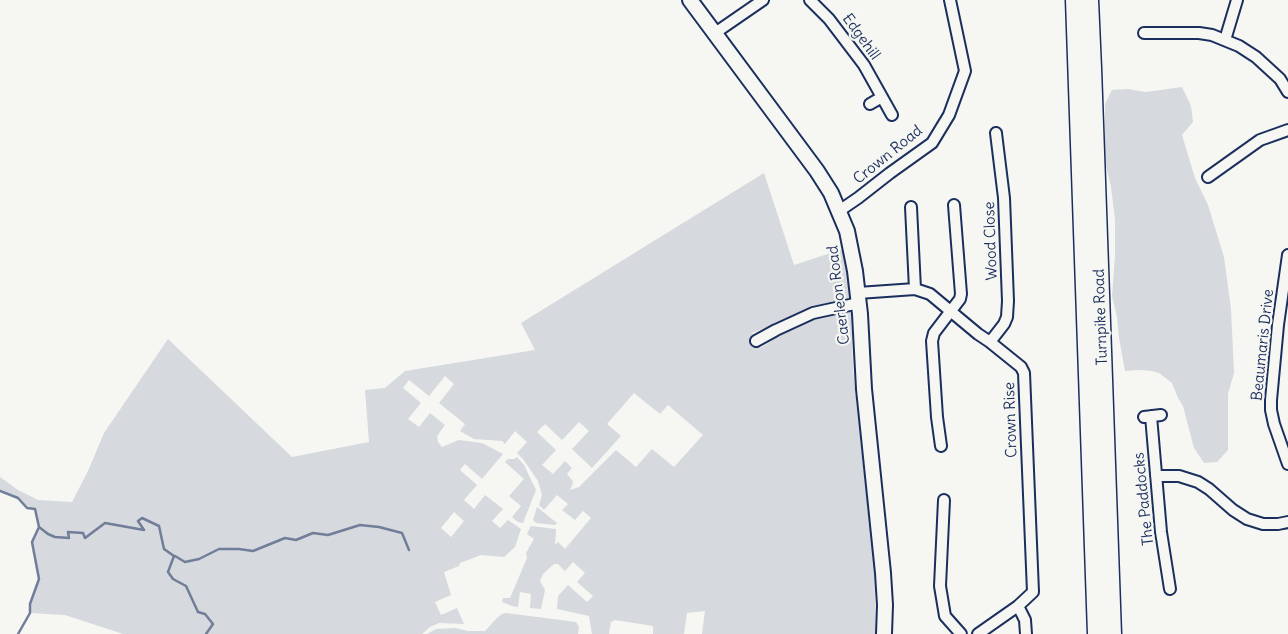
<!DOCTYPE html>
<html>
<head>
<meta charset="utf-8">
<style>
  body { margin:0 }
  canvas { display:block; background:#f6f6f2 }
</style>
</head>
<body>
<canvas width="1288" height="634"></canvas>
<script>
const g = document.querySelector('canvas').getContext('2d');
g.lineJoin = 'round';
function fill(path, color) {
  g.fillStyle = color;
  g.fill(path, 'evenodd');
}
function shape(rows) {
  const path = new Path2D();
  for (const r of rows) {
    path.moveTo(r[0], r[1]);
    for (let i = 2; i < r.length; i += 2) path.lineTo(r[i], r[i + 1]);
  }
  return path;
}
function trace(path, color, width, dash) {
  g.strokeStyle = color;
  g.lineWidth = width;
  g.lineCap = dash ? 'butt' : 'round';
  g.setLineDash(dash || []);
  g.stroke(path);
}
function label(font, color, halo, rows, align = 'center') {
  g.font = font + ' Delius,sans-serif';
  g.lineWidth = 4.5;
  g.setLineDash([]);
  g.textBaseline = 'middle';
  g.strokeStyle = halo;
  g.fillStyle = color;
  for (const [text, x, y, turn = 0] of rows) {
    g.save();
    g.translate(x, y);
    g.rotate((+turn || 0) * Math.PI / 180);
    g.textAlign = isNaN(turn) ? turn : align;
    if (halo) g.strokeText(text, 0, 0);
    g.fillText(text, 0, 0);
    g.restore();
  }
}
fill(shape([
  [1182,87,1191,106,1193,122,1182,135,1195,178,1208,205,1224,257,1231,309,1234,373,1228,394,1228,450,1217,462,1204,463,1194,448,1183,406,1178,398,1172,383,1159,373,1152,371,1139,370,1125,371,1119,338,1117,317,1112,296,1115,256,1115,220,1111,187,1105,161,1105,104,1112,90,1127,89,1146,92],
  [764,173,794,265,843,249,849,256,854,301,800,314,752,333,760,348,770,342,781,331,819,318,851,311,853,369,868,513,874,559,876,634,702,634,705,611,687,613,684,634,653,634,653,626,615,620,611,622,609,634,592,634,589,616,557,609,558,596,568,585,587,602,593,596,577,582,585,573,573,562,565,571,558,564,554,564,543,574,540,581,545,590,541,609,530,608,531,594,520,592,518,607,512,606,502,602,503,598,510,598,527,558,526,553,534,539,527,534,531,526,556,529,555,545,558,542,565,549,591,518,583,511,575,520,562,510,568,504,557,495,544,510,539,505,542,495,538,481,523,459,517,453,527,442,515,431,505,444,502,441,474,439,460,431,465,424,439,403,454,384,445,376,429,396,409,380,403,388,421,403,408,419,419,427,430,413,445,425,437,436,438,442,442,447,459,440,482,443,503,454,482,479,465,464,460,470,477,485,464,500,474,509,485,495,503,509,492,521,500,528,508,520,521,529,515,547,504,557,481,555,460,563,459,566,444,572,451,595,435,602,441,615,457,608,464,624,439,623,430,627,422,634,123,634,65,615,30,613,30,604,39,579,32,542,39,526,35,509,27,508,18,498,0,491,0,477,18,490,38,500,72,502,88,471,104,433,168,339,292,457,369,442,365,390,385,388,405,371,535,350,521,323],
  [634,393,660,414,668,405,703,435,674,467,652,449,636,467,616,450,579,487,570,490,573,483,572,480,567,474,572,468,565,461,553,474,542,465,556,450,537,432,545,424,562,440,579,422,589,431,572,449,592,468,621,436,607,424],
  [454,512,464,521,451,537,441,528],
  [517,457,524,465,536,490,523,523,518,522,512,517,521,506,509,496,524,479,505,462,508,459,514,459],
  [537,507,557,523,555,525,536,523,533,520],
  [506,613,576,622,579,627,578,634,427,634,436,629,455,628,468,631,485,631,496,619,502,614]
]), '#d6d9dd');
trace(shape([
  [0,491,18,498,27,508,35,509,39,527,48,534,55,537,69,538,68,532,83,533,85,538,105,523,144,530,138,521,142,518,159,526,164,549,174,556,168,572,173,579,186,586,198,612,205,614,213,624,206,634],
  [175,556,185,562,199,559,219,549,239,549,253,551,285,538,296,540,313,533,328,535,360,525,379,527,402,533,409,550],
  [18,634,30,613,30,604,39,579,32,542,39,527]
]), '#717e99', 2.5);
const street = shape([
  [810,0,829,19,864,65,892,115],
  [715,33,763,0],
  [1144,33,1199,33,1212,35,1239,46,1256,57,1280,79,1288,92],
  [1225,40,1237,0],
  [870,104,882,97],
  [1208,177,1260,140,1288,130],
  [911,207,915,289],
  [839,211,858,198,890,173,932,143,949,115,965,71,950,0],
  [1288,255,1278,325,1271,400,1271,410,1274,424,1288,464],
  [858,293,915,289,930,294,978,334,990,342,1021,367,1024,373,1033,592,1018,606,978,634],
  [756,341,776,330,813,313,859,303],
  [990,342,1004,324,1007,317,1008,301,1004,198,996,133],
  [1151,416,1161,532,1170,589],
  [1144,417,1161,415],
  [941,446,937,417,932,341,934,333,960,299,961,294,954,205],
  [1156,476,1179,476,1198,482,1209,489,1233,510,1247,519,1263,524,1278,524,1288,522],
  [944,500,940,586,945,616,961,634],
  [1018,606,1025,620,1026,634]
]);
const secondary = shape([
  [690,0,817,171,831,193,847,231,855,271,860,314,864,389,883,573,885,605,884,634]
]);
const highway = shape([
  [1075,0,1097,634],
  [1089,0,1092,68,1112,634]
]);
trace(street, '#1b2f5e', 14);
trace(secondary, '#1b2f5e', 18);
trace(highway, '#1b2f5e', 21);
trace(street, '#f6f6f2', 10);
trace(secondary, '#f6f6f2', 14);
trace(highway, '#f6f6f2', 18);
label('15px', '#1b2f5e', '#f6f6f2', [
  ["Edgehill",861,37,54],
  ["Crown Road",888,155,-39],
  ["Wood Close",991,241,-92],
  ["Caerleon Road",839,295,-97],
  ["Turnpike Road",1101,317,-92],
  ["Beaumaris Drive",1263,345,-84],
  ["Crown Rise",1011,420,-92],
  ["The Paddocks",1144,499,-96]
]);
</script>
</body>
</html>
